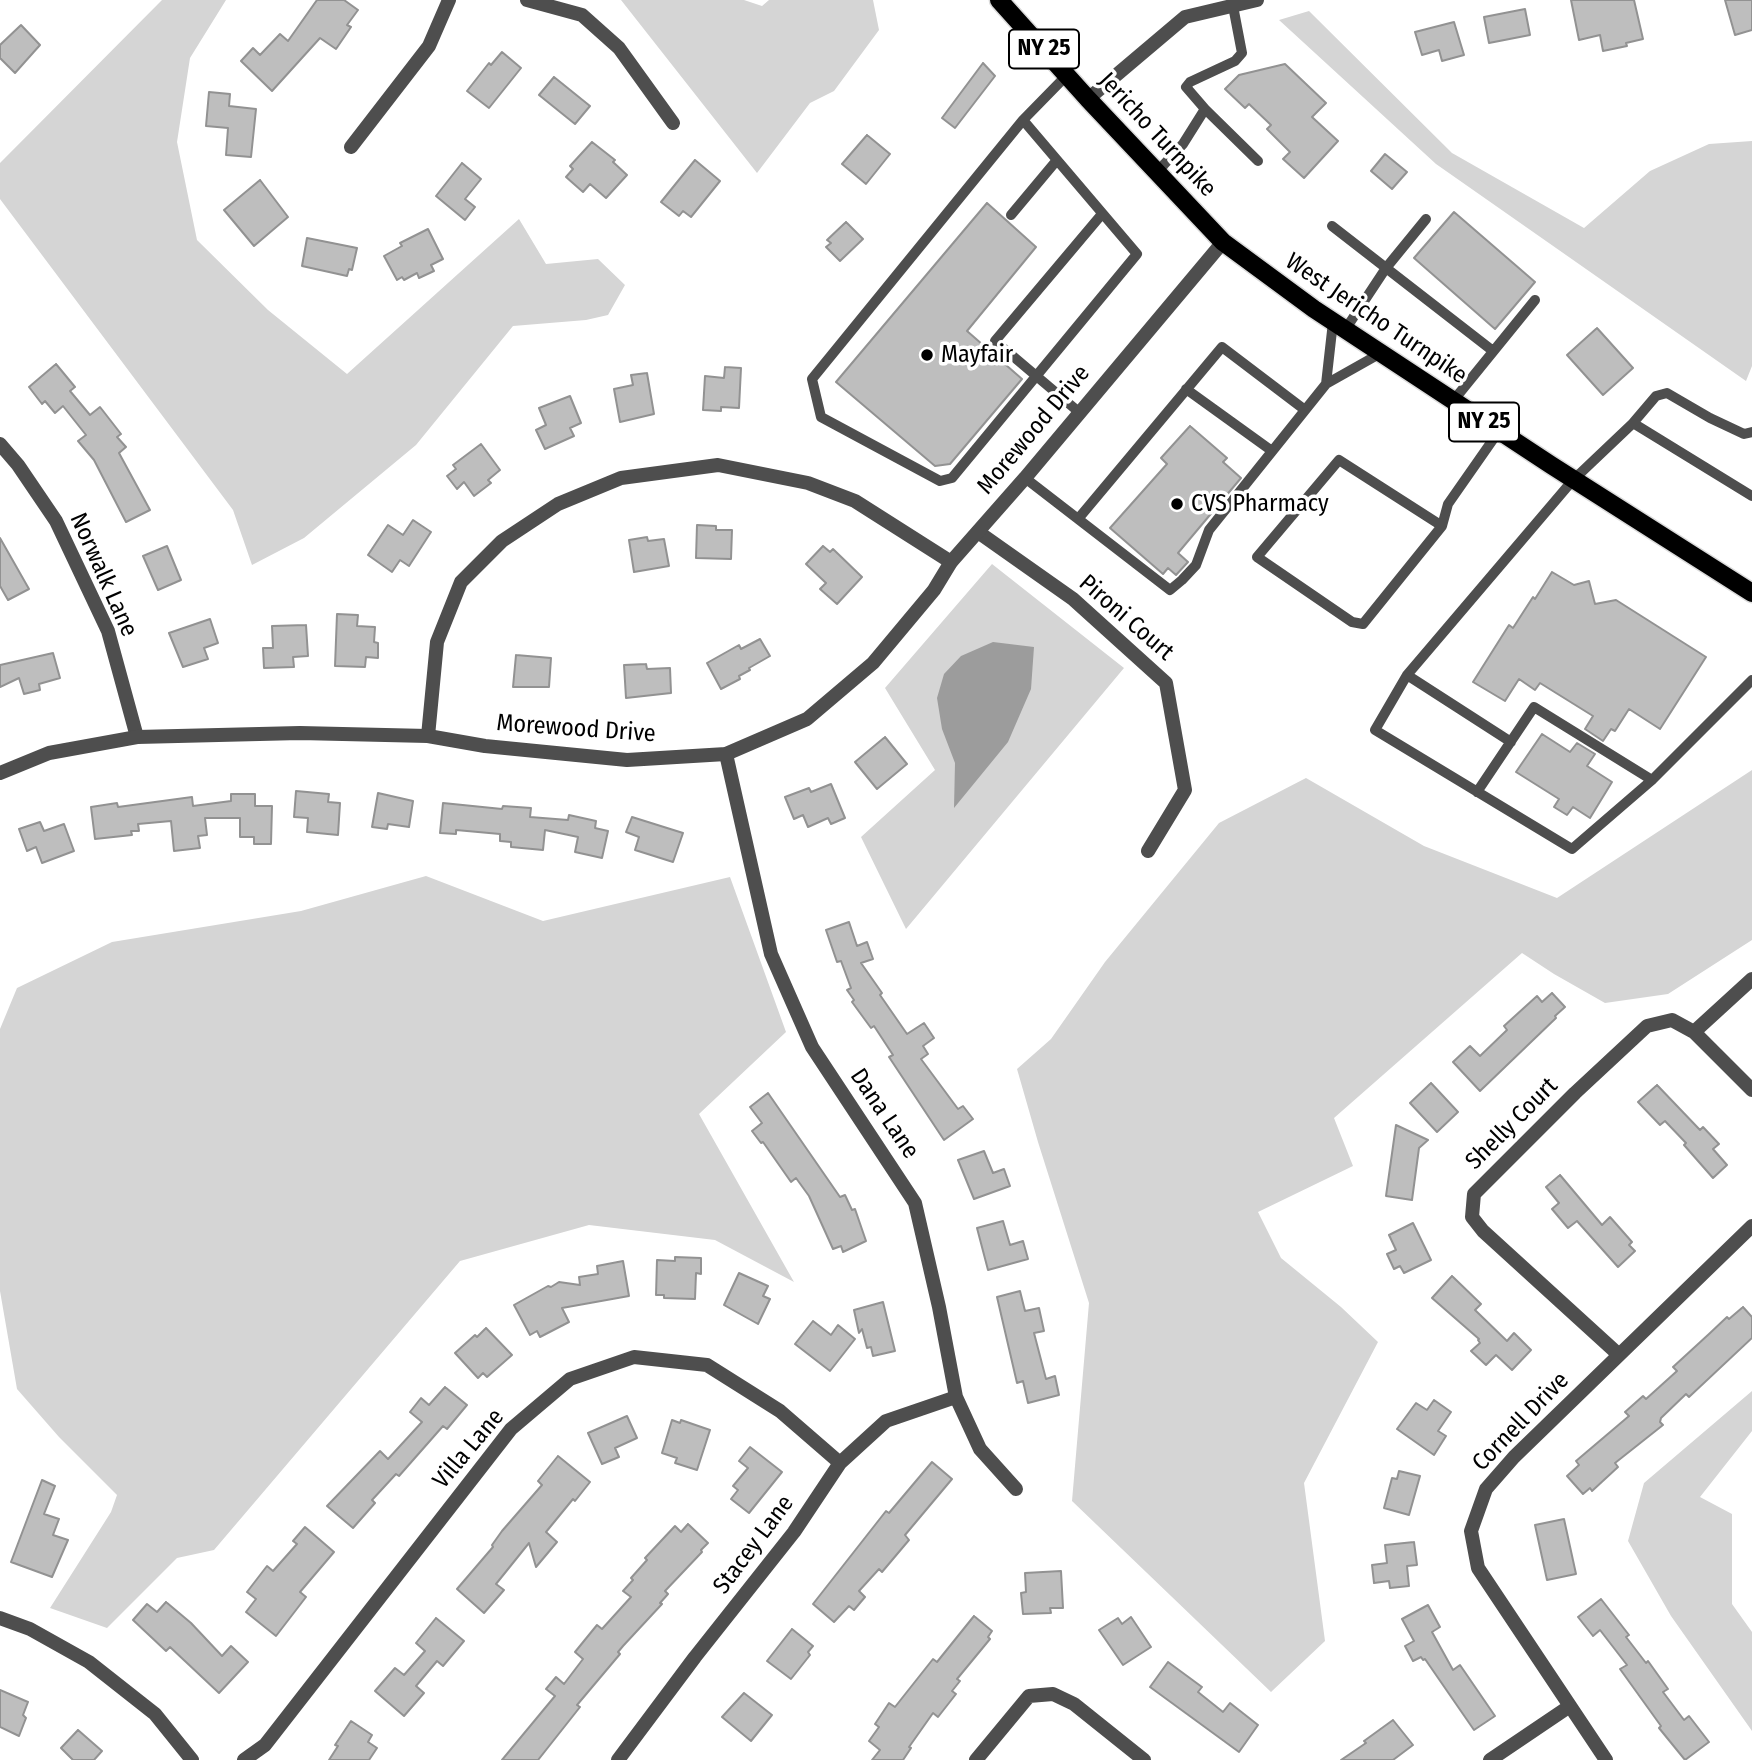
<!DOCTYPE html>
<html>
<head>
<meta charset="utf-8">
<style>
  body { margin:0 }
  canvas { display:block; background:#fff }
</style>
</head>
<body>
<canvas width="1752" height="1760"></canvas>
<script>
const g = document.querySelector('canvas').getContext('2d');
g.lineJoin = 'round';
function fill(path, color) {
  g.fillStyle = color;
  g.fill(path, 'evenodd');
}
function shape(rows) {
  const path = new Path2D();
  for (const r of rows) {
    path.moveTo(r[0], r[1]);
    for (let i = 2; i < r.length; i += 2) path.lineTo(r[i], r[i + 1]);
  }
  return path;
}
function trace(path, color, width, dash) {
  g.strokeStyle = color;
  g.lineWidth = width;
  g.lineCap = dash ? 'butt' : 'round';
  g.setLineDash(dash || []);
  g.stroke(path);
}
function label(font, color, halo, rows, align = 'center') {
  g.font = font + ' "Fira Sans Condensed",sans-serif';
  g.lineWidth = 7;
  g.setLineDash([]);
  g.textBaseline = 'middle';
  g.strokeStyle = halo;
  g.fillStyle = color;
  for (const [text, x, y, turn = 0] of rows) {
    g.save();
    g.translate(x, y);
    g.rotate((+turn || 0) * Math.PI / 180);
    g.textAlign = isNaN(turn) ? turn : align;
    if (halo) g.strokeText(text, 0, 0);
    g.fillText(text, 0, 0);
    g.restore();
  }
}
fill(shape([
  [162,0,226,0,190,58,177,142,197,240,268,310,347,374,519,219,546,264,598,259,625,285,608,315,586,320,513,326,416,445,304,538,252,565,233,510,0,199,0,163],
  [621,0,744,0,762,6,769,0,873,0,879,30,834,91,810,103,757,173],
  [1309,11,1452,153,1584,228,1650,171,1709,144,1752,141,1752,366,1746,381,1436,164,1279,20],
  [992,564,1124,668,906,929,861,837,935,770,885,688],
  [1752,770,1752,940,1668,994,1605,1003,1554,974,1522,953,1334,1118,1353,1166,1258,1212,1281,1258,1341,1307,1378,1342,1304,1483,1325,1641,1271,1692,1072,1501,1089,1303,1038,1142,1017,1069,1051,1039,1105,962,1219,823,1306,778,1424,846,1557,898],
  [426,876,543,921,730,877,786,1032,699,1114,794,1282,715,1240,589,1225,460,1261,214,1550,177,1558,107,1628,50,1608,111,1512,117,1495,59,1437,17,1389,0,1291,0,1029,17,988,112,942,301,911],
  [1752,1391,1752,1431,1700,1497,1732,1514,1732,1604,1752,1632,1752,1731,1671,1616,1628,1541,1644,1483]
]), '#d5d5d5');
fill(shape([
  [993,642,1034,647,1031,689,1008,742,954,808,955,763,942,729,937,698,944,674,961,656]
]), '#9c9c9c');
const building = shape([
  [317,0,344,0,358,10,347,25,351,27,336,49,320,38,272,91,241,61,253,48,260,55,280,34,288,41,317,0],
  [1571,0,1634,0,1643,39,1626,43,1627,46,1603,51,1600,35,1579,40,1571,0],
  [1725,0,1752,0,1752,30,1735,35,1725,0],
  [1525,9,1530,35,1489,43,1484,17,1525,9],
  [1454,22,1464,55,1442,61,1439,50,1422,55,1415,32,1454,22],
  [21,25,40,45,15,73,0,58,0,45,21,25],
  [502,52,521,68,489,108,467,91,489,63,491,65,502,52],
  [983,63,995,76,955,128,942,118,983,63],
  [1285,64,1326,103,1312,117,1338,141,1304,178,1283,159,1290,152,1267,129,1271,125,1249,104,1245,108,1225,89,1239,75,1285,64],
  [554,77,590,106,575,124,539,95,554,77],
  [209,92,230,94,229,106,256,109,251,157,226,155,228,128,206,126,209,92],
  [867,135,890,154,866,184,842,164,867,135],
  [592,142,615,160,613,162,627,175,606,198,590,184,583,192,566,177,573,169,570,166,592,142],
  [1385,154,1407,172,1392,189,1371,171,1385,154],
  [695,160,720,181,691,217,683,211,679,216,661,202,695,160],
  [462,163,481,179,465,199,475,207,465,220,436,196,462,163],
  [260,180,288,217,254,246,224,210,260,180],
  [987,203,1036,247,967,331,1022,379,950,464,935,466,836,382,987,203],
  [1454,212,1535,282,1495,329,1414,258,1454,212],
  [846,222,863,239,840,261,826,247,831,243,827,240,846,222],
  [428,229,443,259,431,265,434,271,419,278,417,273,404,280,402,277,397,280,384,256,402,246,400,243,428,229],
  [307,238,357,248,352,270,349,269,347,276,302,266,307,238],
  [1597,328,1633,368,1603,395,1567,355,1597,328],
  [56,364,75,387,70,391,90,415,100,407,121,434,117,437,126,447,119,453,150,510,126,522,94,460,78,441,86,435,63,406,55,413,45,401,42,404,29,387,56,364],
  [725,367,741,368,739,408,721,407,721,411,703,410,705,376,724,378,725,367],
  [647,373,654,414,620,422,614,389,633,385,631,375,647,373],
  [570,396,581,423,570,428,574,436,545,449,536,430,546,425,539,408,570,396],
  [1190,426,1227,458,1223,462,1241,478,1178,553,1188,562,1176,575,1168,568,1163,574,1110,528,1167,464,1161,458,1190,426],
  [481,444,500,470,488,480,491,483,474,496,464,482,457,489,447,476,456,469,453,465,481,444],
  [413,520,431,532,409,566,400,560,392,572,368,555,388,525,403,535,413,520],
  [697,525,716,526,716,530,732,530,731,559,696,558,697,525],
  [647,537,648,541,664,539,669,566,634,572,629,540,647,537],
  [0,538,29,589,8,600,0,586,0,538],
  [167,546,181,580,158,590,143,556,167,546],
  [823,546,830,552,833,549,862,577,837,604,820,589,826,583,806,564,823,546],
  [1552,572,1574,585,1589,581,1595,604,1616,600,1706,657,1660,729,1629,709,1615,731,1611,729,1603,741,1585,729,1593,716,1540,683,1535,690,1519,679,1505,701,1473,682,1509,625,1513,628,1533,597,1535,599,1552,572],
  [337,614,358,615,357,626,375,627,374,642,378,643,378,658,366,657,365,667,335,666,337,614],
  [210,619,218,643,204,648,208,659,183,667,169,633,210,619],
  [306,625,308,656,293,657,294,667,264,668,263,648,273,648,272,626,306,625],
  [760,639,770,656,749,668,750,670,739,676,740,679,721,689,707,663,739,645,741,649,760,639],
  [53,653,60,678,39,684,40,690,24,694,19,678,0,687,0,665,53,653],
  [516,655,551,658,549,687,513,687,516,655],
  [646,664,647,669,670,668,671,693,626,698,624,665,646,664],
  [1542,734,1570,752,1577,743,1595,754,1587,766,1612,782,1590,818,1573,807,1567,815,1554,807,1559,799,1516,772,1542,734],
  [885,737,907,764,877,789,855,762,885,737],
  [831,784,845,818,831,824,828,818,808,827,803,815,794,819,785,797,809,788,811,792,831,784],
  [296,791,329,794,328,802,340,803,338,835,307,832,308,818,294,817,296,791],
  [378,793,413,801,409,827,388,824,387,829,372,827,378,793],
  [231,794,255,794,255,806,272,806,271,844,254,844,254,837,240,837,240,818,205,818,207,835,198,836,200,848,174,851,171,821,138,824,139,831,131,831,132,835,95,839,91,807,117,803,118,807,192,797,193,806,231,801,231,794],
  [443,803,502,809,503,806,531,808,530,817,568,820,569,815,596,821,595,828,608,831,602,858,575,852,578,837,545,830,543,850,511,847,511,842,500,841,500,834,456,830,456,834,440,833,443,803],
  [632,817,683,833,673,862,635,850,639,837,626,832,632,817],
  [40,822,44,831,64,824,74,851,42,863,36,847,27,851,19,829,40,822],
  [849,922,857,946,867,942,873,959,861,963,882,993,880,995,907,1034,924,1023,934,1038,923,1046,928,1054,921,1059,958,1109,963,1106,973,1119,944,1140,889,1057,893,1055,874,1026,871,1028,852,1002,854,1000,847,990,851,988,841,961,837,962,826,930,849,922],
  [1552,993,1565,1007,1555,1016,1556,1018,1480,1091,1453,1062,1470,1046,1480,1056,1507,1030,1504,1026,1537,996,1542,1002,1552,993],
  [1431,1083,1458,1112,1437,1132,1410,1103,1431,1083],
  [1657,1085,1700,1130,1703,1127,1719,1144,1713,1149,1727,1165,1713,1178,1684,1145,1686,1143,1665,1121,1660,1125,1638,1102,1657,1085],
  [768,1093,840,1197,845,1195,852,1210,855,1209,866,1241,843,1252,841,1246,833,1249,809,1196,796,1178,791,1182,763,1142,761,1143,752,1131,762,1123,750,1107,768,1093],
  [1396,1125,1428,1140,1419,1148,1412,1200,1386,1196,1396,1125],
  [984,1151,993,1173,1004,1169,1010,1186,974,1199,958,1160,984,1151],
  [1560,1175,1602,1225,1610,1217,1632,1242,1629,1245,1635,1251,1618,1267,1577,1221,1568,1228,1552,1209,1559,1203,1546,1187,1560,1175],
  [1003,1221,1010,1245,1023,1241,1028,1259,988,1270,977,1228,1003,1221],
  [1413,1223,1431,1260,1404,1273,1400,1266,1394,1269,1387,1254,1396,1250,1389,1235,1413,1223],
  [675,1257,701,1258,701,1274,696,1273,695,1299,664,1298,664,1295,656,1295,657,1260,675,1261,675,1257],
  [623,1261,629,1296,562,1308,569,1322,540,1337,537,1331,530,1335,514,1305,548,1286,551,1287,559,1282,580,1285,579,1277,598,1274,597,1266,623,1261],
  [739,1273,768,1286,763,1296,770,1299,758,1324,724,1305,739,1273],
  [1452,1276,1481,1304,1475,1310,1507,1341,1514,1333,1531,1350,1512,1370,1496,1355,1486,1365,1471,1351,1480,1343,1478,1340,1479,1339,1432,1298,1452,1276],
  [1020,1291,1025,1311,1039,1308,1044,1331,1034,1333,1046,1379,1055,1376,1059,1395,1028,1403,1023,1381,1017,1383,997,1297,1020,1291],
  [883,1302,895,1351,873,1356,871,1347,867,1348,862,1329,859,1333,854,1310,883,1302],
  [1743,1307,1752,1317,1752,1338,1689,1397,1686,1394,1661,1418,1660,1422,1663,1425,1615,1463,1618,1467,1592,1491,1590,1488,1583,1494,1567,1476,1579,1465,1576,1461,1629,1416,1625,1412,1643,1396,1646,1399,1677,1371,1673,1367,1709,1334,1727,1317,1729,1319,1743,1307],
  [813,1321,831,1335,838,1325,855,1339,830,1371,795,1344,813,1321],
  [486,1328,512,1355,487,1377,483,1373,478,1378,455,1353,475,1335,477,1337,486,1328],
  [445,1387,467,1405,447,1429,443,1426,399,1476,396,1474,372,1500,375,1503,353,1528,327,1506,380,1451,388,1459,422,1422,410,1412,421,1398,429,1405,445,1387],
  [1434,1400,1451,1412,1438,1431,1446,1436,1434,1455,1397,1429,1416,1403,1427,1410,1434,1400],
  [627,1416,637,1438,615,1448,619,1457,602,1464,588,1433,627,1416],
  [672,1420,680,1423,681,1420,710,1430,697,1470,675,1463,677,1458,662,1453,672,1420],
  [750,1447,782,1472,749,1513,731,1499,738,1490,733,1486,748,1468,739,1461,750,1447],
  [558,1456,590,1482,575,1501,573,1499,546,1532,557,1542,536,1567,529,1543,496,1584,504,1590,484,1613,457,1589,493,1547,492,1545,502,1531,542,1485,538,1481,558,1456],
  [932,1462,952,1479,905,1535,909,1540,882,1572,879,1569,859,1591,865,1597,854,1610,849,1606,834,1622,813,1604,886,1511,889,1513,932,1462],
  [1399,1471,1420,1476,1409,1515,1384,1508,1392,1478,1397,1479,1399,1471],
  [42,1480,55,1486,44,1514,59,1519,53,1535,68,1540,52,1577,11,1562,42,1480],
  [1564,1519,1576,1574,1547,1580,1535,1525,1564,1519],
  [688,1524,708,1543,701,1550,702,1552,665,1591,668,1594,660,1603,662,1604,623,1646,618,1652,620,1654,577,1705,580,1707,538,1760,502,1760,555,1696,546,1689,556,1677,564,1684,583,1659,575,1652,597,1625,602,1629,631,1597,623,1591,633,1580,631,1578,647,1560,645,1558,675,1526,681,1532,688,1524],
  [305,1527,334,1552,300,1592,306,1597,276,1636,246,1612,256,1599,247,1592,267,1566,273,1571,297,1544,293,1541,305,1527],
  [1414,1542,1417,1565,1407,1566,1409,1586,1390,1588,1389,1581,1374,1583,1372,1565,1387,1563,1385,1545,1414,1542],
  [1061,1571,1063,1608,1050,1608,1051,1613,1023,1614,1021,1593,1026,1592,1025,1573,1061,1571],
  [1601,1599,1629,1635,1626,1637,1646,1663,1648,1661,1668,1689,1663,1692,1684,1720,1689,1716,1709,1742,1685,1760,1659,1728,1661,1726,1620,1669,1627,1665,1600,1630,1593,1636,1578,1617,1601,1599],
  [166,1602,191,1623,222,1656,231,1646,248,1662,219,1693,170,1647,166,1651,133,1620,147,1604,157,1612,166,1602],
  [1428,1605,1440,1627,1432,1632,1453,1670,1460,1665,1495,1716,1474,1730,1425,1659,1423,1660,1421,1657,1413,1661,1405,1646,1414,1641,1402,1619,1428,1605],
  [974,1616,992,1631,988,1637,990,1639,957,1679,960,1681,952,1691,956,1694,938,1717,933,1713,909,1747,911,1748,903,1760,872,1760,880,1750,869,1741,879,1727,875,1724,889,1703,895,1707,933,1659,937,1662,974,1616],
  [1131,1617,1151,1647,1123,1665,1099,1630,1118,1618,1122,1624,1131,1617],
  [436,1618,464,1641,443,1666,437,1661,416,1686,424,1693,404,1716,375,1691,395,1668,404,1675,425,1651,416,1643,436,1618],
  [792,1629,813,1646,808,1652,810,1655,791,1679,767,1661,792,1629],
  [1168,1662,1202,1687,1198,1692,1223,1712,1230,1703,1258,1725,1239,1752,1150,1687,1168,1662],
  [0,1690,28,1702,23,1715,26,1718,19,1736,0,1727,0,1690],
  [744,1693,772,1715,751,1741,722,1717,744,1693],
  [1393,1720,1413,1745,1393,1760,1341,1760,1366,1743,1364,1741,1393,1720],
  [351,1721,372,1735,368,1742,377,1748,369,1760,329,1760,338,1746,335,1745,351,1721],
  [78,1730,102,1751,94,1760,73,1760,61,1748,78,1730]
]);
fill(building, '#bebebe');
trace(building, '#929292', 2);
const primary = shape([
  [999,0,1088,99,1223,242,1314,309,1551,465,1752,593]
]);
trace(primary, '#dbdbdb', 21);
trace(shape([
  [1205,109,1186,87,1190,82,1235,61,1242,53,1233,6],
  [1023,120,1137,254,952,478,940,481,821,417,812,379,1023,120],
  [1023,120,1067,75],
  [1157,172,1183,144,1205,109,1258,161],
  [1011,215,1057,160],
  [1332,226,1493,351],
  [1333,322,1326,384,1381,353],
  [1345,330,1386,268,1426,219],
  [1186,389,1272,451],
  [1453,401,1535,300],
  [1080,413,995,341,1102,214],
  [1633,423,1656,396,1667,393,1710,418,1744,434,1752,432],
  [1025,478,1170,590,1182,580,1196,565,1209,530,1326,384],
  [1752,496,1633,423,1573,480,1407,675,1375,730,1572,849,1652,780,1752,680],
  [1078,519,1222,347,1305,410],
  [1442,526,1339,460,1257,557,1352,622,1363,624,1442,526,1448,504,1499,431],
  [1407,675,1511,742],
  [1477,792,1534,707,1652,780]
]), '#4e4e4e', 10);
trace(shape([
  [527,0,582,15,619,48,673,123],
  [351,147,429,46,449,0],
  [0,444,18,465,56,521,108,631,137,737],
  [978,532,1073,599,1166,683,1185,790,1148,851],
  [428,736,437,642,461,582,502,541,558,504,621,478,718,465,808,483,855,501,951,562],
  [726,754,771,954,812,1047,915,1203,939,1307,956,1397,980,1449,1016,1489],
  [1694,1032,1752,979],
  [1618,1354,1483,1231,1472,1217,1474,1194,1575,1093,1647,1026,1672,1020,1694,1032,1752,1090],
  [0,1618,30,1629,89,1662,155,1714,192,1760],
  [244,1760,265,1745,511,1429,570,1379,634,1357,707,1365,780,1411,840,1463],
  [618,1760,695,1657,794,1532,840,1463,886,1421,956,1397],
  [976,1760,1029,1696,1053,1694,1074,1704,1144,1760],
  [1490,1760,1570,1706],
  [1606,1760,1478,1568,1471,1531,1486,1489,1514,1457,1752,1226]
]), '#4e4e4e', 14);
trace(shape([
  [1088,99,1185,17,1257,0],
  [0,773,49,753,137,737,300,733,428,736,485,746,627,760,726,754,807,719,873,663,934,590,951,562,1025,478,1223,242]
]), '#4e4e4e', 14);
trace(primary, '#000', 18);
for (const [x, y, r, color] of [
  [927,355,7,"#000"],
  [1177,504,7,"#000"]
]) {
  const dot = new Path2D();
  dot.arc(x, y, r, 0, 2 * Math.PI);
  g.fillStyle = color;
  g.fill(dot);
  trace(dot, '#fff', 2.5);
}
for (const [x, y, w] of [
  [1044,49,70],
  [1484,422,70]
]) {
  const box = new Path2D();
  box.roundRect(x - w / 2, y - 19.5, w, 39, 5);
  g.fillStyle = '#fff';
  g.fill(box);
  trace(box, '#000', 2);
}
label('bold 23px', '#000', null, [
  ["NY 25",1044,49],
  ["NY 25",1484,422]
]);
label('24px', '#000', '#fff', [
  ["Jericho Turnpike",1157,135,47],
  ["West Jericho Turnpike",1376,319,34],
  ["Morewood Drive",1034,430,-50],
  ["Norwalk Lane",103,575,66],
  ["Pironi Court",1126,618,41],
  ["Morewood Drive",576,729,4],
  ["Dana Lane",884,1114,56],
  ["Shelly Court",1512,1124,-45],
  ["Cornell Drive",1521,1422,-46],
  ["Villa Lane",469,1449,-50],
  ["Stacey Lane",754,1545,-53]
]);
label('24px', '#000', '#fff', [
  ["Mayfair",941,355],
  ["CVS Pharmacy",1191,504]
], 'left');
</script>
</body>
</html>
